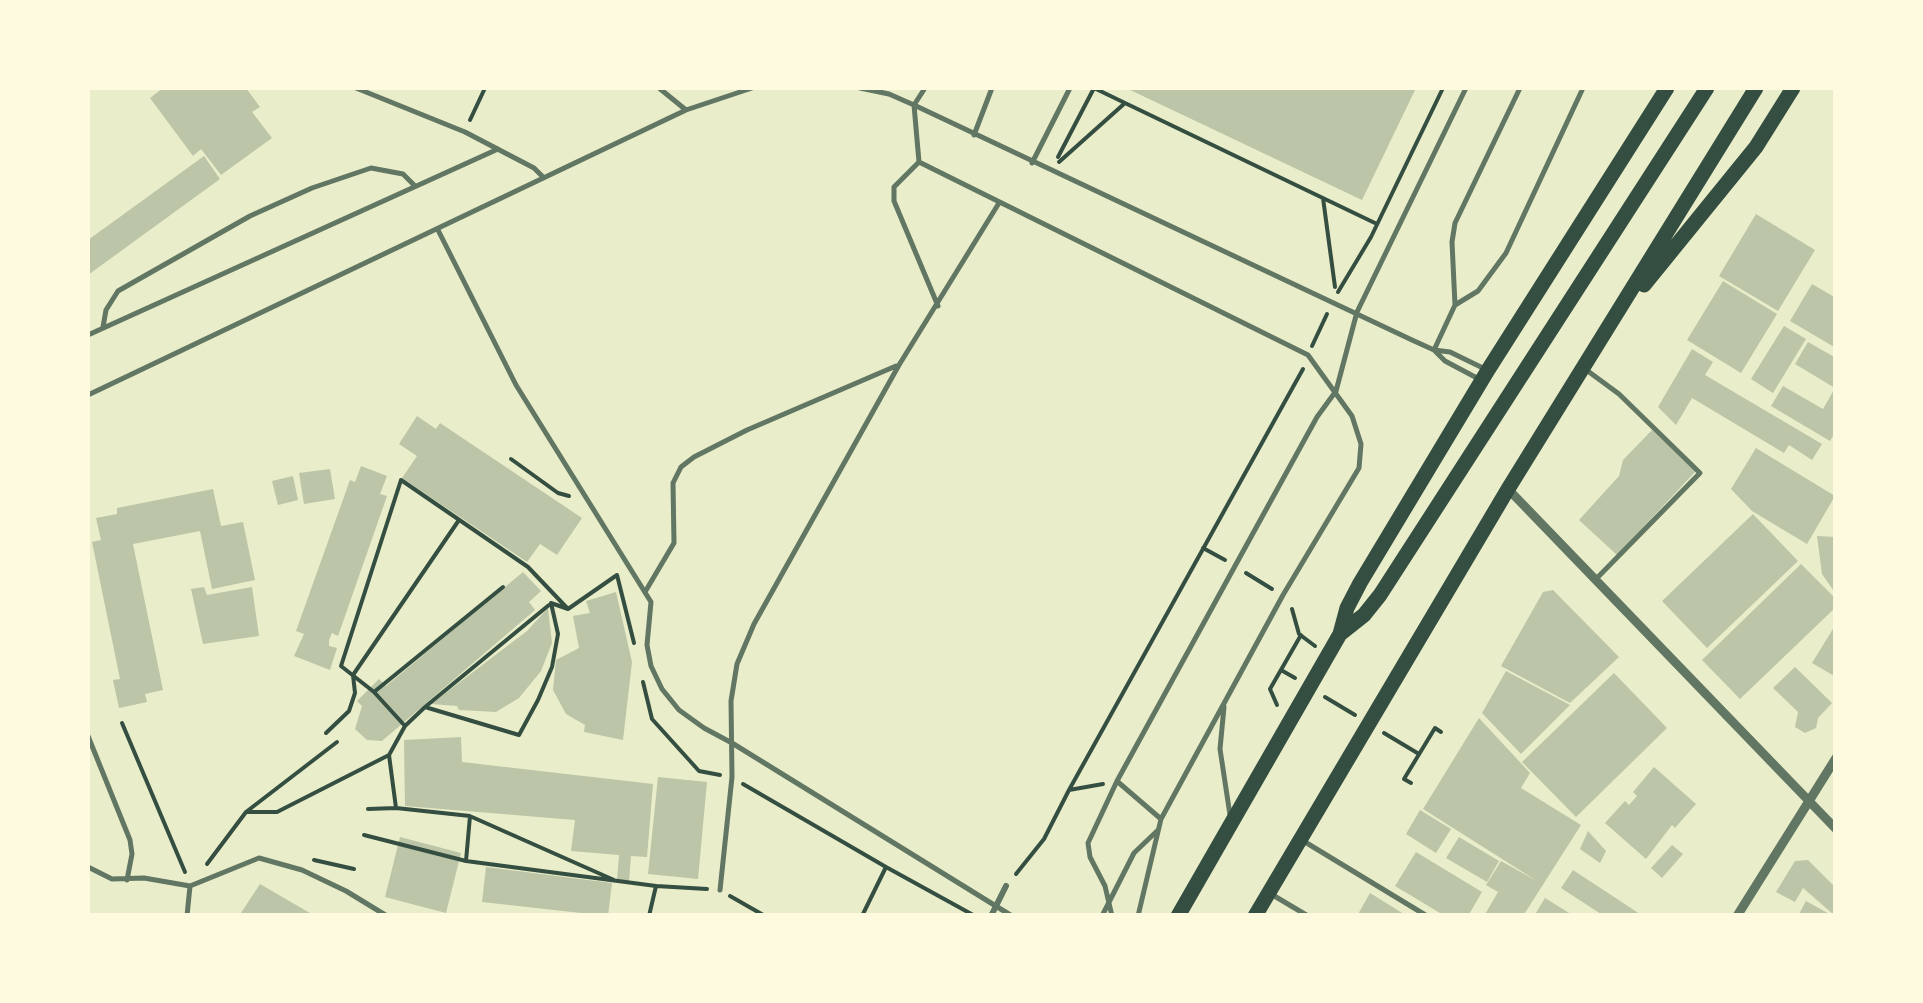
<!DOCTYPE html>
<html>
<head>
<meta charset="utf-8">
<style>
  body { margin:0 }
  #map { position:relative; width:1923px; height:1003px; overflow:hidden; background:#e9edc9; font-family:"IBM Plex Sans",sans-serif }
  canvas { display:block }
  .frame { position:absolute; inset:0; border:90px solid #fefae0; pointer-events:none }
</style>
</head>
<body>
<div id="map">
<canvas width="1923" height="1003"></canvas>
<div class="frame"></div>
</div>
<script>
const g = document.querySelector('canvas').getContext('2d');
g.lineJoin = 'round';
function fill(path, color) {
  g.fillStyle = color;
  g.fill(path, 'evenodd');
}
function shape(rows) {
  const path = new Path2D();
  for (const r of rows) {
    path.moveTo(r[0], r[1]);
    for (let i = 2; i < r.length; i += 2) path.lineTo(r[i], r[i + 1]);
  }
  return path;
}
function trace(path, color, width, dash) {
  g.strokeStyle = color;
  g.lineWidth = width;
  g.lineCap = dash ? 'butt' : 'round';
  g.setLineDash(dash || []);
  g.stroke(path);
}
fill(shape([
  [163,88,246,88,260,107,252,112,272,138,221,175,201,149,193,156,150,98],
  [1126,88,1416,88,1362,200],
  [204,156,220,179,88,275,88,240],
  [1756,214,1815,250,1778,311,1719,276],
  [1723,281,1777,314,1741,373,1687,340],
  [1812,284,1836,298,1836,348,1790,321],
  [1784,326,1806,339,1773,393,1751,379],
  [1808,342,1836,358,1836,431,1830,441,1771,406,1783,386,1823,409,1835,388,1795,364],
  [1692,349,1713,362,1705,375,1822,444,1812,460,1789,445,1784,453,1692,398,1676,425,1658,407],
  [417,416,436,429,440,423,582,518,557,555,540,544,527,562,402,478,417,456,399,444],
  [1652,430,1696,471,1617,555,1579,520,1619,476,1623,460],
  [1756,448,1835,496,1807,544,1752,511,1731,489],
  [361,466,387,476,380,494,387,496,338,636,332,633,329,640,329,646,337,648,330,670,294,656,304,634,296,631,350,480,355,482],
  [330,469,335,499,304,504,299,473],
  [293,476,298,500,278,505,272,481],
  [213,489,221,526,243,522,255,580,212,589,200,531,133,544,163,690,145,694,147,702,119,708,113,680,120,679,92,542,101,540,96,518,117,514,117,508],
  [1753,514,1798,561,1707,648,1662,601],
  [1817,536,1836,537,1836,594,1822,574],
  [1801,564,1836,599,1836,607,1740,699,1702,660],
  [523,572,541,591,529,602,535,610,382,741,367,740,355,729,362,706,357,701,379,679,386,686],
  [204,587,207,595,252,587,259,636,203,644,191,589],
  [1553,590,1619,657,1570,703,1501,666,1543,592],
  [616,592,632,662,623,740,584,732,585,725,566,714,553,690,556,660,579,648,573,616,590,613,586,601],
  [548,608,552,643,541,671,519,698,496,712,459,710,457,706,431,704,527,631],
  [1836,624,1836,677,1812,663],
  [1795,667,1832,703,1818,718,1816,728,1805,733,1795,727,1798,712,1773,688],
  [1506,671,1570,705,1521,754,1482,713],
  [1614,673,1667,728,1576,817,1522,762],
  [1479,718,1530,773,1521,788,1581,825,1523,916,1484,916,1498,892,1486,885,1501,861,1537,881,1423,809],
  [461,737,462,762,653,784,647,857,631,856,629,881,617,880,619,855,571,851,575,820,405,806,404,740],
  [1654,767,1696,804,1675,828,1672,825,1646,859,1605,823,1625,801,1629,805,1637,796,1633,792],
  [658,777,707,782,698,879,648,874],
  [1420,810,1451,829,1436,853,1406,834],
  [1588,831,1606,851,1600,863,1580,849],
  [400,837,461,853,446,913,385,897],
  [1459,837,1499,861,1487,882,1446,858],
  [1672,845,1683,854,1662,878,1651,868],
  [1416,852,1482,892,1468,916,1445,916,1395,886],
  [1808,860,1836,888,1834,915,1803,888,1795,902,1776,892,1795,861],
  [486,867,612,883,608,916,482,902],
  [1573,870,1643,916,1604,916,1561,888],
  [260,884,315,916,239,916],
  [1370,893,1407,916,1357,916],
  [1545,898,1574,916,1534,916],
  [1806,901,1833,916,1798,916]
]), '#bcc5a7');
trace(shape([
  [1125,103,1377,224],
  [470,120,485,88],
  [1058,157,1093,90],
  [1059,162,1125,103,1094,88],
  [1323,198,1335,287],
  [1338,292,1371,237,1443,88],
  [1312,346,1327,314],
  [511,459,558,493,569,496],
  [1203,548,1225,560],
  [1246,573,1272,589],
  [617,575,634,643],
  [568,609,617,575],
  [1292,609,1299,634,1315,646],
  [1281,670,1295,678],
  [643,682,652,719,699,771,720,775],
  [374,692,503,587],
  [1325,697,1355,715],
  [1277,705,1270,689,1301,635],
  [425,707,549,605],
  [122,723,185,872],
  [326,733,349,711,355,693,353,675,459,520],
  [1384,733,1419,754],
  [389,755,396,808],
  [1411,783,1404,779,1435,728,1441,732],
  [743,784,886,867],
  [1069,790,1303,369],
  [246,812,277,812,389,755,405,726,425,707,519,735,538,700,552,667,558,634,551,603,568,609,528,567,401,480,341,666,374,692,405,726],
  [472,817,614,880],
  [364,835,466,861,470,816,396,808,368,809],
  [314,860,354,869],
  [466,861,656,886,707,889],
  [207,864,246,812,337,742],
  [1016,874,1044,839,1069,790,1103,784],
  [730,896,765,916],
  [649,916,656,886],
  [862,916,886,867,975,916]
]), '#344e41', 4);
trace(shape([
  [356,88,465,132,534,168,542,176],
  [659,88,686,110],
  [860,88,889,94,914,105,1412,340,1434,350,1450,352,1485,369],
  [925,88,914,105,919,162,894,187,894,201,938,306],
  [974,135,992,88],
  [919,162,1308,355,1352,416,1361,444,1359,468,1283,595,1161,819,1138,916],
  [1032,163,1070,88],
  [438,230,516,385,651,602,647,645,651,666,662,689,679,710,704,728,732,743,1012,916],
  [1455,305,1478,291,1506,253,1583,88],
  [103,327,106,310,118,291,250,216,312,188,371,168,403,174,415,186],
  [88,335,498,149],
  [1434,350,1455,305,1452,242,1455,223,1520,88],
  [1434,350,1445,361,1477,378],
  [1585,369,1619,394,1700,473,1596,579],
  [88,395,686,110,752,88],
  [645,592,674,543,673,483,681,467,694,457,747,430,896,366],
  [1224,707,1220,749,1230,815],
  [88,736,130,840,132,854,127,880],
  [1118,782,1161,819],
  [1305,842,1427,916],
  [88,867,112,879,144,878,190,886,259,858,302,870,346,891,387,916],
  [720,890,732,777,731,701,737,664,754,624,899,365,999,203],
  [1271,894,1308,916],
  [187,916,190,886],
  [1102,916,1134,853,1157,831],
  [1112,916,1105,886,1090,857,1088,843,1117,781,1235,566,1317,417,1336,391,1357,312,1466,88]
]), '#617663', 5);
trace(shape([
  [991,916,1006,886]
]), '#617663', 6);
trace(shape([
  [1508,489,1836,829],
  [1737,916,1836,758]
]), '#617663', 9);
trace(shape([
  [1644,285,1756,147,1793,88],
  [1340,634,1364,615,1380,595,1707,88],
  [1178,916,1340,634,1347,608,1360,583,1488,370,1667,88],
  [1255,916,1508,489,1756,88]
]), '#344e41', 15);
</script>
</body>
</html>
